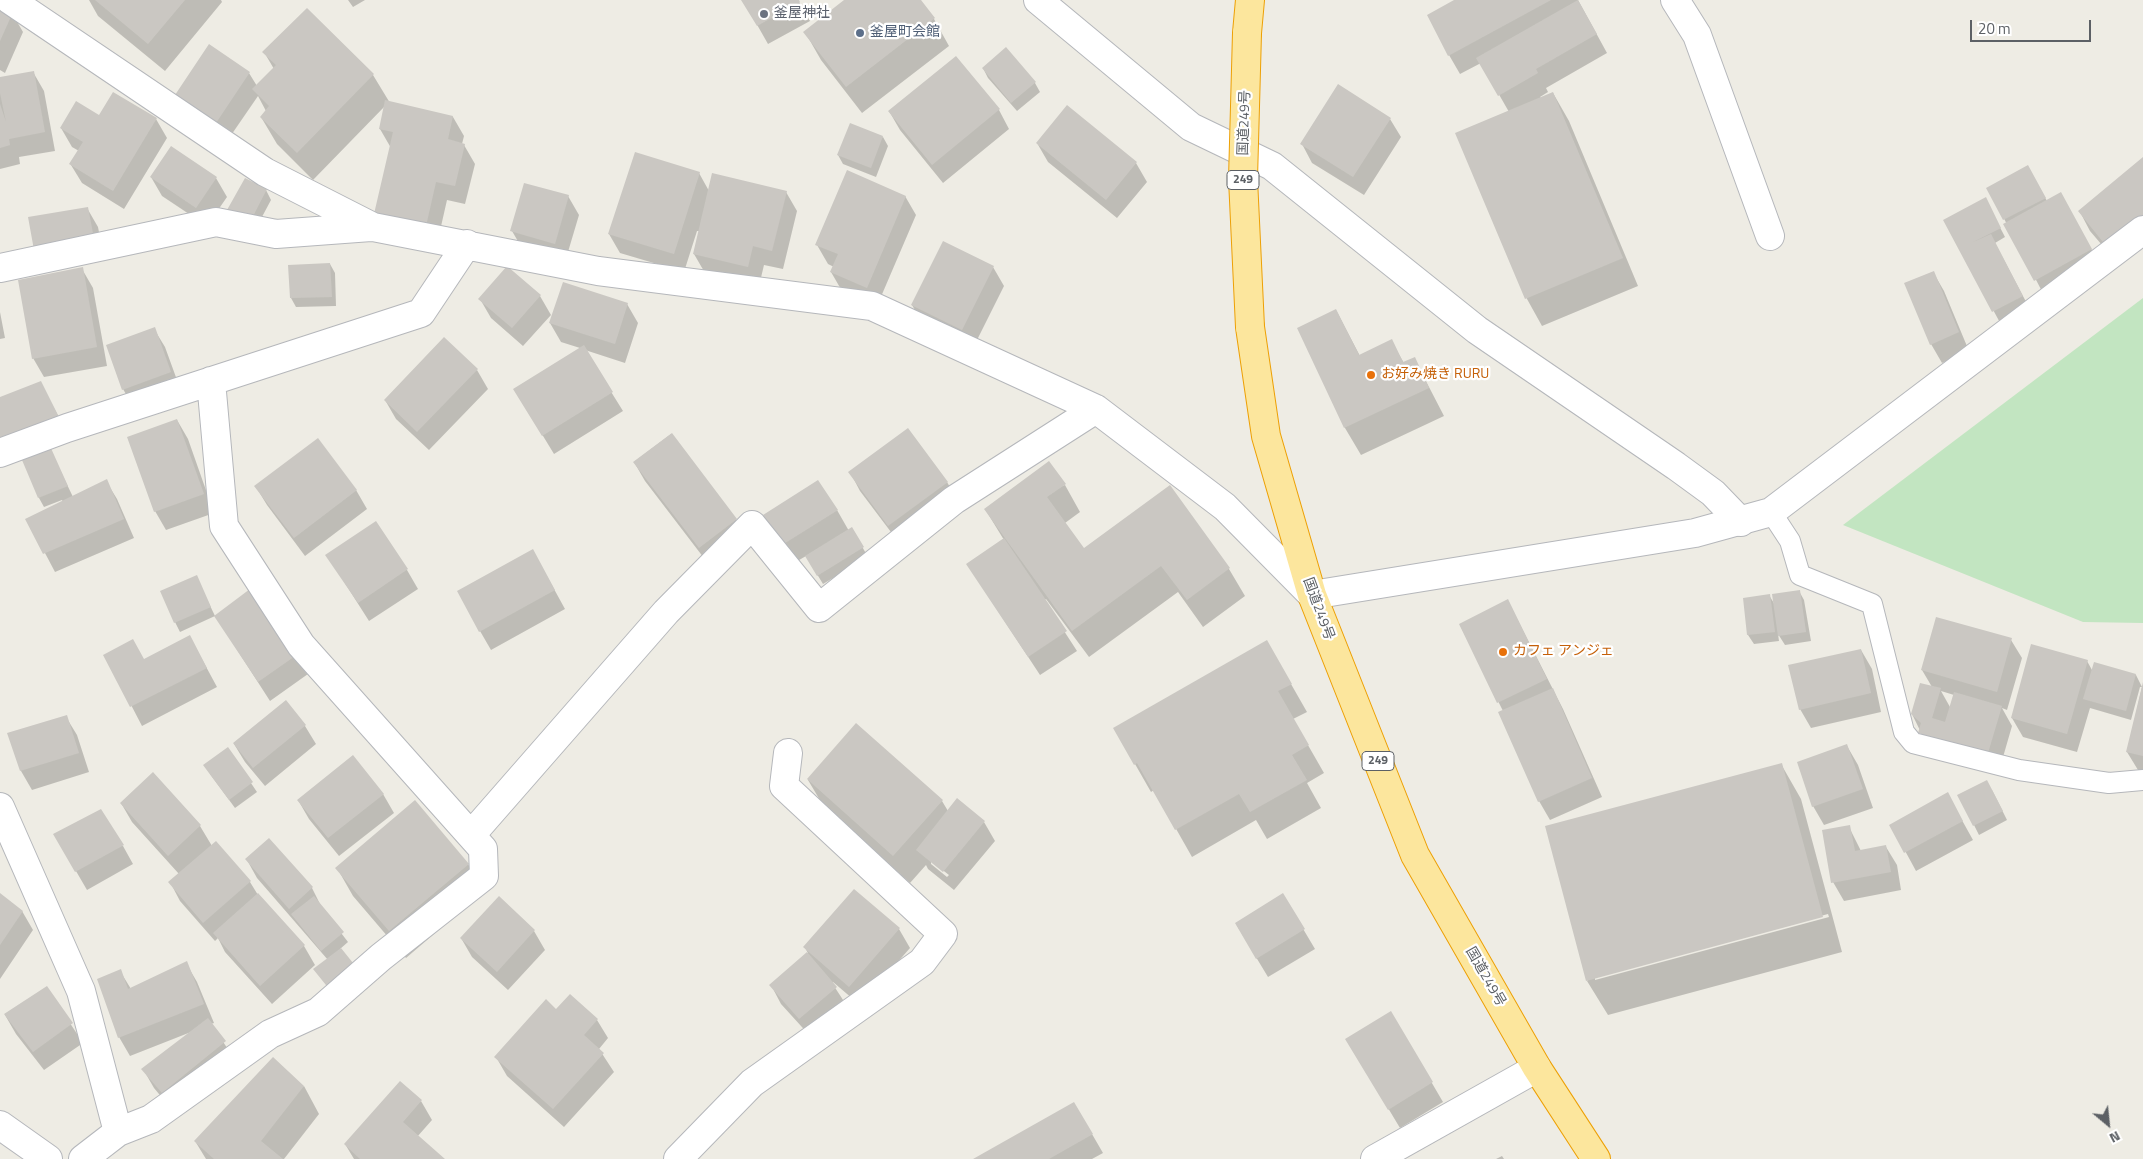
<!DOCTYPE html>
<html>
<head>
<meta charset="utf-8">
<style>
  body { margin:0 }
  #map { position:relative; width:2143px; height:1159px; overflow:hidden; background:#eeece4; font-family:"Titillium Web",sans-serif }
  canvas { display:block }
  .north { position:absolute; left:2083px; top:1099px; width:50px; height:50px; -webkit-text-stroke:4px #fff; paint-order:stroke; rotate:152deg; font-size:14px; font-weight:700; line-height:20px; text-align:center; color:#5c6065 }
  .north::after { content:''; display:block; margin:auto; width:18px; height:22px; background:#5c6065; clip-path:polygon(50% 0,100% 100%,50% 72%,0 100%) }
  .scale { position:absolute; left:1970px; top:20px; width:121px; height:22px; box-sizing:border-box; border:2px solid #5c6065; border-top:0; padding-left:6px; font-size:15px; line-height:18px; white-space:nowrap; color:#5c6065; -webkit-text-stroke:4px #fff; paint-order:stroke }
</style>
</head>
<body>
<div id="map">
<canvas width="2143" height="1159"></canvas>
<div class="north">N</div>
<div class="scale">20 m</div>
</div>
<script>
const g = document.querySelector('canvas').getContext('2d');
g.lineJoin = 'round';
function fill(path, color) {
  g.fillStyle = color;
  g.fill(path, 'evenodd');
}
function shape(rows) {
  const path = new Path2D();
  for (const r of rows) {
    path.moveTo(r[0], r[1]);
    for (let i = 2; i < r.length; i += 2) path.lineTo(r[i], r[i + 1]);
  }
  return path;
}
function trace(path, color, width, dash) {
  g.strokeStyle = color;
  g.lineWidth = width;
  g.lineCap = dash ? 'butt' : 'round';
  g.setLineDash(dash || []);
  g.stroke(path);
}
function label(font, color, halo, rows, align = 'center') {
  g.font = font + ' "Titillium Web","Noto Sans JP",sans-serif';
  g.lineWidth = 4.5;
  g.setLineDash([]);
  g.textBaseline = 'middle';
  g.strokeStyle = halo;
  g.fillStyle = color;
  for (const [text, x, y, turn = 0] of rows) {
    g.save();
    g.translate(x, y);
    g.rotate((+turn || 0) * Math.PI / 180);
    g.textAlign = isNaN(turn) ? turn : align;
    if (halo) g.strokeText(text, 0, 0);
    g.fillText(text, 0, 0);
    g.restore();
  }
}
fill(shape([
  [2143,298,2143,623,2083,622,1843,525]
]), '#c2e5c1');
fill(shape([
  [89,0,221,0,222,2,165,71,98,16],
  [348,0,365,0,353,7],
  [743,0,798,0,810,21,768,44],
  [846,0,919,0,934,19,949,46,862,113,821,60,805,32],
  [1457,0,1578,0,1607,53,1546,88,1548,92,1540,97,1541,98,1553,93,1569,121,1638,286,1542,326,1527,299,1457,134,1509,112,1481,63,1460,74,1449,55],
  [0,8,12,13,23,32,5,73,0,70],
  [307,9,373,75,390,103,453,117,464,136,462,144,464,145,475,164,465,204,447,200,437,244,386,232,391,148,380,129,385,106,313,180,277,144,261,117,266,111,258,96,225,144,185,117,209,46,249,73,257,86,274,69,264,52],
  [983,68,1035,83,1040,92,1017,111,988,78],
  [33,72,44,91,55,151,19,157,20,164,0,169,0,78],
  [1067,107,1136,163,1147,182,1117,218,1048,162,1037,143],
  [999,110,1009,129,943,183,900,130,889,111],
  [99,117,156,119,167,138,124,209,82,183,71,165,79,151,72,147,61,128],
  [1390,119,1401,137,1364,195,1312,163,1302,144],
  [883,137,888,146,876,177,843,164,838,155],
  [2143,159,2119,265,2090,231,2080,212],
  [699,173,709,191,786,192,797,211,783,269,764,265,759,286,705,273,694,254,699,231,697,231,684,272,620,253,609,234],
  [2033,176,2047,201,2071,213,2102,268,2046,299,1988,188],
  [151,177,216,178,227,197,207,226,162,196],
  [245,179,266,190,271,200,255,230],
  [568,196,579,215,565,262,523,250,512,231],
  [905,196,916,215,877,306,842,291,831,272,834,267,828,264,817,245],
  [87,208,98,227,104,258,46,268],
  [1990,208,2005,237,1995,243,2033,315,2004,330,1960,249],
  [944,243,993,267,1004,286,973,348,923,324,912,305],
  [330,264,335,273,336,306,296,307,291,298],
  [507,268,540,296,551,315,523,346,491,318,480,299],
  [82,269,93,288,107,366,44,377,33,358],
  [1933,272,1944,291,1969,351,1942,363,1931,344],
  [627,304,638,323,625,363,585,350,623,411,554,454,526,408,580,348,561,342,550,323],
  [1336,310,1360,356,1391,341,1404,363,1414,358,1444,416,1361,455,1345,428],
  [0,312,5,338,0,339],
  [154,329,165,347,181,391,134,408,123,389],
  [477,370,488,389,429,450,396,419,385,400],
  [40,382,70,438,49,447,73,497,106,481,117,499,134,538,55,572,27,519,63,502,62,500,44,507,39,498,34,456,0,398],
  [177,420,188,439,214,513,166,530,155,511],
  [671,434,736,520,747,539,710,566,645,481,634,462],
  [850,472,947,482,958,501,900,544,860,491],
  [1065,485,1080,512,1065,523,1083,550,1170,487,1229,569,1245,596,1203,627,1178,592,1089,657,1046,599,1044,600,1077,651,1040,675,967,564,1004,540,985,509],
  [256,487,356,490,367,509,305,556,267,505],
  [837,510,849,531,852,529,868,557,823,584,806,556,794,563,776,534],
  [327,555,407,570,418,589,369,621],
  [543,569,565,609,491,650,480,631],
  [196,576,215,616,180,632,175,622],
  [1799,591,1804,600,1811,641,1785,645,1778,634,1779,641,1754,644,1748,635,1744,599,1769,595,1775,605],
  [1508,601,1563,709,1602,797,1550,820,1539,801,1503,711,1460,625],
  [216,617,297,655,308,674,270,701],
  [190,637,217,687,142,726,105,655,144,660],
  [2011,640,2022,658,2007,710,2002,708,2012,726,1999,771,1930,751,1912,714,1932,687,1922,670],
  [1941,691,1954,695,1950,707],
  [1267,642,1307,712,1293,719,1324,773,1307,783,1321,808,1267,839,1256,820,1192,857,1154,790,1151,792,1115,729],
  [1861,650,1872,669,1881,712,1811,728,1800,709],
  [2087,661,2092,670,2136,675,2142,687,2143,685,2143,772,2138,770,2127,752,2142,687,2140,687,2131,720,2090,708,2077,752,2023,737,2012,718],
  [285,702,305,726,316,744,265,786,245,762,234,744],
  [66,717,77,735,89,772,32,790,21,771,8,734],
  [856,725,942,801,948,811,984,822,995,841,954,890,928,869,926,865,910,883,824,807,808,780],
  [931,861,949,875,947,877,931,864],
  [1847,746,1858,765,1873,808,1824,825,1813,806],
  [228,749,257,792,235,808,210,774],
  [1781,764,1801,799,1842,952,1608,1015,1587,981],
  [1828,914,1829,917,1595,980,1595,977],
  [153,774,200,826,212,846,216,843,250,882,258,895,304,946,315,965,272,1004,225,952,218,938,215,941,180,901,170,882,179,874,132,822,121,803],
  [1992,790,2007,820,1979,835,1974,825],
  [383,794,394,813,339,856,309,819,298,800],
  [1958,813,1973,840,1916,871,1891,825],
  [1849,827,1861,851,1886,847,1897,865,1901,890,1844,901,1833,882],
  [55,835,123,846,133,864,87,890],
  [269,840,312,888,322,908,348,942,340,949,336,998,315,969,328,960,257,878,247,860],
  [468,864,483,892,406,958,353,896,337,868],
  [855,891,899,929,910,948,860,1005,833,982,832,983,847,1006,811,1037,781,1004,771,985,808,953,805,948],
  [0,895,22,911,33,930,0,979],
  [1283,895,1315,949,1268,977,1236,924],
  [534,931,545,950,508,990,472,957,461,938],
  [186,963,197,982,214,1023,211,1024,236,1061,173,1111,154,1088,143,1069,191,1032,130,1056,119,1037,120,971,131,989],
  [47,988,83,1043,44,1070,16,1034,5,1015],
  [556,1011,597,1020,608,1038,599,1049,614,1072,564,1127,507,1076,496,1057],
  [1391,1013,1443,1102,1400,1128,1358,1058],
  [304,1086,319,1114,284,1159,206,1159,195,1141],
  [421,1101,432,1120,417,1137,443,1159,354,1159,345,1144],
  [1074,1103,1103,1153,1092,1159,976,1159],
  [1502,1156,1504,1159,1496,1159]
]), '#0003');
fill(shape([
  [95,0,185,0,148,44],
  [741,0,799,0,800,2,757,26],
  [844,0,921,0,935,18,846,87,803,32],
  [1454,0,1551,0,1448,56,1427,15],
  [1578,0,1597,34,1536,69,1538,73,1498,96,1476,58],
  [0,6,13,12,0,41],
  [307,8,374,74,297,153,260,117,269,106,252,89,276,65,262,52],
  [209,44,250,72,214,126,173,98],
  [1006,47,1036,82,1011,103,982,68],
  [956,56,1000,109,932,165,888,111],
  [34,71,45,132,9,139,10,145,0,148,0,104,6,122,0,93,0,77],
  [1338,84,1391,118,1353,177,1300,144],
  [113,92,157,118,113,191,69,164,83,142,60,128,76,101,99,115],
  [1553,92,1623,258,1525,299,1455,133],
  [385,100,453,116,448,139,465,144,455,186,436,182,426,226,374,214,393,132,379,129],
  [1067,105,1137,162,1106,200,1036,143],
  [850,123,883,136,871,168,837,155],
  [171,146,217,177,196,208,150,177],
  [635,152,700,172,674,254,608,234],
  [2143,157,2143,217,2107,247,2078,211],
  [2028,165,2046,198,2003,220,1986,188],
  [847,170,906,196,867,288,830,272,838,254,815,245],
  [712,173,787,191,772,251,753,246,748,267,693,254],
  [245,178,267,189,250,222,227,210],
  [524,183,569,195,555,244,510,231],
  [2061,192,2092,249,2034,281,2003,224],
  [1986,197,2001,228,1971,243,1991,234,2023,296,1992,312,1943,220],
  [88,207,94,239,34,250,28,217],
  [943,241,994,266,962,330,911,305],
  [330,263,332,297,290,298,288,265],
  [507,266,541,295,512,328,478,299],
  [83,267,97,347,32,359,18,280],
  [1934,271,1959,332,1930,345,1904,283],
  [563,282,628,303,615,344,549,323],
  [1336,309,1359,355,1392,339,1403,362,1415,357,1429,388,1344,428,1297,328],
  [155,327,171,372,122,390,106,345],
  [444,337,478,369,417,432,384,400],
  [584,345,613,392,542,436,513,389],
  [41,381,60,419,0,444,0,397],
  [177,419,204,494,154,512,127,437],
  [908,428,948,482,888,526,848,472],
  [672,433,737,519,699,548,633,462],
  [318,438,357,490,294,538,254,486],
  [50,446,68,486,38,498,22,460],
  [1049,461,1066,484,1047,497,1084,548,1170,485,1230,568,1187,600,1161,566,1072,631,984,509],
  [107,479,124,519,43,554,25,519],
  [818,480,838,510,782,545,763,515],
  [376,521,408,569,358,603,325,555],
  [852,527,864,547,817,576,805,556],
  [1004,538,1067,631,1028,657,966,564],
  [533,549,555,590,479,632,457,591],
  [197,575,211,607,174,623,160,591],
  [250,589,298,654,258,682,214,616],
  [1800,590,1806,632,1778,636,1772,594],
  [1770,594,1775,632,1747,635,1743,598],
  [1508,599,1547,679,1497,703,1459,624],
  [1936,617,2012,638,1997,692,1921,670],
  [190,635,207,668,130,707,103,655,133,639,144,659],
  [1267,640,1292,684,1278,691,1309,745,1292,755,1307,780,1250,812,1239,794,1175,830,1137,763,1134,765,1113,728],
  [2031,644,2088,660,2067,734,2011,718],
  [1861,649,1871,693,1799,710,1788,665],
  [2094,662,2136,674,2126,711,2083,699],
  [2143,682,2143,756,2126,752],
  [1920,683,1941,688,1932,718,1945,722,1954,692,2002,706,1988,753,1918,733,1921,723,1911,714],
  [1553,688,1592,778,1538,802,1498,712],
  [286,700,306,725,253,768,233,743],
  [67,715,79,753,20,771,7,733],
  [856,723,943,800,893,856,807,779],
  [1847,744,1863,789,1812,807,1797,762],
  [228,747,253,782,229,800,203,765],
  [353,755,384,794,328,838,297,800],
  [1782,763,1823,917,1586,981,1545,826],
  [153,772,201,825,168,856,120,803],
  [1987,780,2003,811,1973,826,1957,795],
  [1948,792,1963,821,1904,853,1889,825],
  [957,798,985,821,943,872,916,850],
  [415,800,469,864,389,931,335,868],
  [101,809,124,845,75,872,53,834],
  [1850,825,1855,851,1886,845,1891,872,1831,883,1822,830],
  [269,838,313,887,289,909,245,859],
  [216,841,251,881,203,923,168,882],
  [854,889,900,928,849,987,803,947],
  [0,893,23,911,0,945],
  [258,893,305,945,260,986,213,933],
  [1283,893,1305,929,1256,959,1235,923],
  [314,896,344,932,321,951,291,914],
  [499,896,535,930,497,972,460,938],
  [341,948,357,968,330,990,313,969],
  [807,952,837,987,799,1019,769,985],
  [187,961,204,1004,118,1038,97,979,121,969,128,989],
  [47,986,73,1023,33,1052,4,1014],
  [570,994,598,1019,584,1035,604,1053,553,1109,494,1057,546,999,556,1009],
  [1391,1011,1433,1082,1388,1110,1345,1039],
  [208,1018,226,1041,162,1093,141,1069],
  [273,1057,304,1086,261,1141,283,1159,214,1159,194,1141],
  [400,1081,422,1100,403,1122,445,1159,360,1159,344,1144],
  [1074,1102,1093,1134,1049,1159,973,1159]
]), '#cac7c2');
const service = shape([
  [1771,512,1790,541,1800,575,1872,604,1904,732,1913,743,2019,770,2109,783,2143,780]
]);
const minor = shape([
  [10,0,265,172,373,227,598,271,872,306,1096,409,1225,507,1312,595],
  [1038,0,1191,127,1272,166,1477,330,1676,466,1713,493,1741,522],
  [1675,0,1697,35,1770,236],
  [0,268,216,222,276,234,371,227],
  [0,453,67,428,421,313,467,244],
  [0,807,81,991,118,1132,83,1159],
  [471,835,666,612,752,525,819,608,954,500,1096,409],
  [118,1132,151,1119,270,1034,318,1012,381,957,484,876,483,849,301,645,224,526,211,381],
  [678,1159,752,1083,922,962,943,934,784,786,788,753],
  [1375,1159,1537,1068]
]);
const tertiary = shape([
  [1312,595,1695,533,1771,512,2143,230],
  [0,1125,48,1159]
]);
const trunk = shape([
  [1247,33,1250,0],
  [1250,327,1266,436,1312,595,1415,855,1537,1068,1596,1159]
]);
trace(service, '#b5b7bb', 22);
trace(minor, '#b5b7bb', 30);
trace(tertiary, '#b5b7bb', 30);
trace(trunk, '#eda005', 30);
trace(service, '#fff', 20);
trace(minor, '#fff', 28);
trace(tertiary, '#fff', 28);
trace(trunk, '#fce69d', 28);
const trunkBridge = shape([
  [1247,33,1243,179,1250,327]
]);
trace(trunkBridge, '#eda005', 30, []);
trace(trunkBridge, '#fce69d', 28);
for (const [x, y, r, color] of [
  [764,14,5,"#6b7280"],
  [860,33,5,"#5c6f8a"],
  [1371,375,5,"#e8710a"],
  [1503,652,5,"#e8710a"]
]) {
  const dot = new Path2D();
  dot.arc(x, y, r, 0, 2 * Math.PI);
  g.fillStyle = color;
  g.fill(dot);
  trace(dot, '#fff', 2);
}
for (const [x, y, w] of [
  [1243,180,32],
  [1378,761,32]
]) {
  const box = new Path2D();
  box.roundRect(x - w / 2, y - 9.5, w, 19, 4);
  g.fillStyle = '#fff';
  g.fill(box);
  trace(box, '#5c6065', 1);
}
label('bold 12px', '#5c6065', null, [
  ["249",1243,180],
  ["249",1378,761]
]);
label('14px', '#5b616d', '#fff', [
  ["釜屋神社",774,14]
], 'left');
label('14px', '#4e5e75', '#fff', [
  ["釜屋町会館",870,33]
], 'left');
label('14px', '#5c6065', '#fff', [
  ["国道249号",1245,123,-88],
  ["国道249号",1318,609,70],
  ["国道249号",1485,977,60]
]);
label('14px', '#c56008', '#fff', [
  ["お好み焼き RURU",1381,375],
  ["カフェ アンジェ",1513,652]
], 'left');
</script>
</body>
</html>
